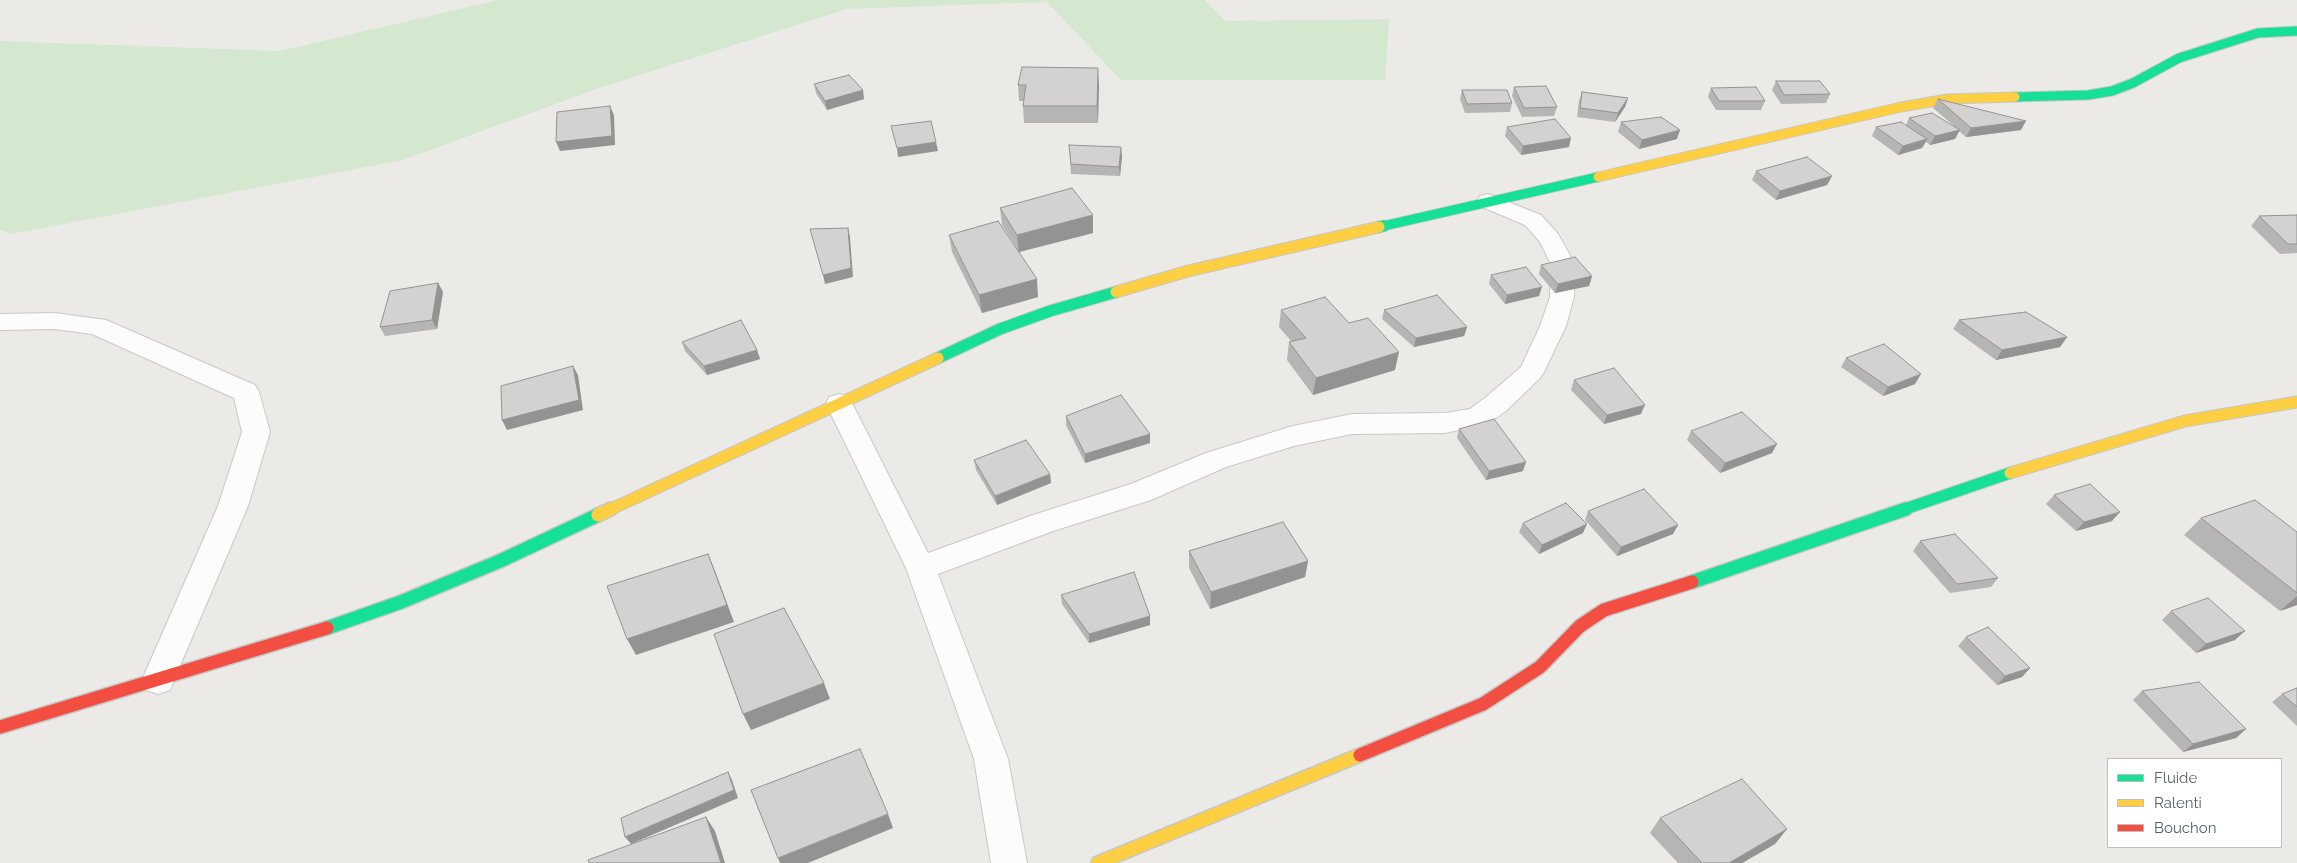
<!DOCTYPE html>
<html>
<head>
<meta charset="utf-8">
<style>
  body { margin:0 }
  #map { position:relative; width:2297px; height:863px; overflow:hidden; background:#ebeae6; font-family:Raleway,sans-serif }
  canvas { display:block }
  .legend { position:absolute; left:2107px; top:758px; width:175px; height:90px; box-sizing:border-box; background:#fff; border:1px solid #bdbfc1; margin:0; padding:6px 9px; list-style:none; font-size:15px; color:#5b6064 }
  .legend li { display:flex; align-items:center; gap:10px; height:25px }
  .legend b { width:25px; border:1px solid #bdbfc1 }
</style>
</head>
<body>
<div id="map">
<canvas width="2297" height="863"></canvas>
<ul class="legend">
<li><b style="height:6px;background:#16e098"></b>Fluide</li>
<li><b style="height:6px;background:#ffcf43"></b>Ralenti</li>
<li><b style="height:6px;background:#f24e42"></b>Bouchon</li>
</ul>
</div>
<script>
const g = document.querySelector('canvas').getContext('2d');
g.lineJoin = 'round';
function fill(path, color) {
  g.fillStyle = color;
  g.fill(path, 'evenodd');
}
function shape(rows) {
  const path = new Path2D();
  for (const r of rows) {
    path.moveTo(r[0], r[1]);
    for (let i = 2; i < r.length; i += 2) path.lineTo(r[i], r[i + 1]);
  }
  return path;
}
function trace(path, color, width, dash) {
  g.strokeStyle = color;
  g.lineWidth = width;
  g.lineCap = dash ? 'butt' : 'round';
  g.setLineDash(dash || []);
  g.stroke(path);
}
fill(shape([
  [498,0,1205,0,1226,21,1389,19,1385,80,1121,80,1047,2,847,9,599,88,403,160,11,234,0,230,0,41,280,51]
]), '#d4e8d0');
const street = shape([
  [1488,194,1541,215,1558,234,1575,264,1574,297,1566,326,1544,372,1540,378,1506,411,1487,424,1445,433,1352,434,1294,446,1226,467,1151,500,1053,531,938,574,1008,759,1027,863,991,863,974,759,906,568,826,404,829,397,839,394,849,397,928,553,1033,515,1131,484,1206,453,1293,426,1352,414,1445,413,1470,409,1486,397,1521,367,1540,326,1550,297,1551,264,1540,242,1525,225,1480,206,1477,201,1480,196,1488,194],
  [55,313,106,320,255,385,259,392,270,432,248,506,174,680,170,690,158,694,146,690,142,680,218,506,242,432,234,398,92,334,55,329,0,330,0,314,55,313]
]);
const fastFar2 = shape([
  [2015,97,2088,95,2112,91,2133,83,2179,58,2258,33,2297,31],
  [1379,227,1598,177]
]);
const fastFar1 = shape([
  [1379,227,1384,226],
  [938,358,1000,329,1050,311,1116,292],
  [1902,510,2010,473]
]);
const fast = shape([
  [1692,582,1906,509],
  [327,628,401,602,500,561,598,515]
]);
const slowFar2 = shape([
  [1598,177,1901,107,1948,99,2015,97]
]);
const slowFar1 = shape([
  [1116,292,1188,271,1379,227],
  [2010,473,2185,421,2297,402],
  [609,510,938,358]
]);
const slow = shape([
  [598,515,611,509],
  [1098,863,1360,755]
]);
const jam = shape([
  [0,727,327,628],
  [1360,755,1483,704,1540,667,1580,626,1604,610,1692,582]
]);
trace(street, '#c8c8c8', 2);
trace(fastFar2, '#c7c7c6', 11);
trace(fastFar1, '#c7c7c6', 13);
trace(fast, '#c7c7c6', 16);
trace(slowFar2, '#c7c7c6', 11);
trace(slowFar1, '#c7c7c6', 13);
trace(slow, '#c7c7c6', 16);
trace(jam, '#c7c7c6', 16);
fill(street, '#fcfcfb');
trace(fastFar2, '#16e098', 9);
trace(fastFar1, '#16e098', 11);
trace(fast, '#16e098', 13);
trace(slowFar2, '#ffcf43', 9);
trace(slowFar1, '#ffcf43', 11);
trace(slow, '#ffcf43', 13);
trace(jam, '#f24e42', 13);
fill(shape([
  [1776,81,1830,94,1826,103,1781,104,1772,90],
  [814,84,864,99,827,110,816,93],
  [1018,85,1099,85,1098,123,1024,123,1023,106,1024,101,1019,101],
  [1514,87,1557,107,1554,116,1522,117,1512,96],
  [1711,88,1765,101,1761,110,1716,110,1708,97],
  [1462,90,1512,103,1510,112,1465,113,1460,99],
  [1582,92,1628,98,1625,107,1615,122,1577,117,1579,101],
  [1938,99,2021,130,1966,137,1959,131,1955,139,1930,145,1926,142,1922,148,1898,155,1872,136,1876,127,1906,125,1909,118,1954,126,1933,108],
  [1621,122,1677,139,1639,149,1618,132],
  [1507,127,1569,147,1521,155,1505,136],
  [1069,145,1122,156,1120,176,1071,174],
  [1756,171,1832,176,1827,185,1776,200,1752,180],
  [1000,208,1093,215,1093,233,1019,252,1038,297,982,313,952,252,949,235,1018,250,1002,225],
  [2297,215,2297,253,2280,254,2251,226,2259,216],
  [1541,265,1592,276,1589,286,1555,293,1539,274],
  [1491,275,1539,296,1505,304,1489,284],
  [438,283,443,292,437,329,385,336,380,327],
  [1281,310,1349,323,1395,370,1313,395,1287,360,1289,342,1292,342,1279,327],
  [1384,310,1467,327,1464,336,1414,347,1382,319],
  [1959,320,2067,337,2060,347,1996,360,1953,329],
  [682,342,757,350,760,359,707,375,685,351],
  [1846,358,1915,384,1883,396,1841,367],
  [1574,380,1641,414,1604,424,1571,390],
  [1066,416,1150,443,1085,463,1066,425],
  [1459,429,1523,471,1486,480,1457,438],
  [1691,431,1772,453,1720,473,1687,440],
  [974,460,1050,474,1051,483,997,505,976,470],
  [2054,495,2112,521,2076,531,2046,504],
  [1588,511,1678,525,1673,534,1617,556,1585,520],
  [2201,518,2297,532,2297,605,2280,611,2184,535],
  [1523,523,1583,533,1539,554,1519,532],
  [1920,541,1998,578,1991,587,1950,593,1913,551],
  [1189,551,1308,561,1305,577,1210,609,1189,568],
  [1061,595,1150,625,1089,643,1062,604],
  [2171,611,2235,640,2196,653,2162,620],
  [1966,637,2030,668,2022,677,1997,685,1958,646],
  [2297,688,2297,726,2272,702,2282,694],
  [2142,691,2246,729,2236,738,2183,752,2133,700],
  [1660,818,1787,829,1775,844,1742,863,1678,863,1650,833]
]), '#b5b5b3');
fill(shape([
  [1098,68,1099,85,1098,123,1097,106],
  [863,90,864,99,827,110,825,101],
  [1628,98,1625,107,1615,122,1618,113],
  [610,106,614,115,615,145,560,151,556,142],
  [2026,121,2021,130,1966,137,1971,128],
  [1680,130,1677,139,1639,149,1642,140],
  [1960,130,1955,139,1930,145,1935,136],
  [1571,138,1569,147,1521,155,1523,146],
  [1927,139,1922,148,1898,155,1903,146],
  [936,142,938,151,898,157,897,148],
  [1121,147,1122,156,1120,176,1119,167],
  [1832,176,1827,185,1776,200,1780,191],
  [1093,215,1093,233,1019,252,1017,235],
  [848,228,850,237,853,277,825,284,823,275],
  [1592,276,1589,286,1555,293,1558,284],
  [1037,279,1038,297,982,313,979,295],
  [438,283,443,292,437,329,432,320],
  [1542,287,1539,296,1505,304,1507,295],
  [1467,327,1464,336,1414,347,1416,338],
  [2067,337,2060,347,1996,360,2002,350],
  [757,350,760,359,707,375,704,366],
  [1399,352,1395,370,1313,395,1316,378],
  [573,366,578,375,583,410,507,430,502,420],
  [1921,374,1915,384,1883,396,1888,387],
  [1645,405,1641,414,1604,424,1607,415],
  [1150,434,1150,443,1085,463,1085,454],
  [1777,444,1772,453,1720,473,1725,463],
  [1526,462,1523,471,1486,480,1489,471],
  [1050,474,1051,483,997,505,995,496],
  [2120,512,2112,521,2076,531,2084,522],
  [1587,524,1583,533,1539,554,1542,545],
  [1678,525,1673,534,1617,556,1621,547],
  [708,554,715,571,734,622,636,655,627,639],
  [1308,561,1305,577,1210,609,1211,592],
  [2297,596,2297,605,2280,611],
  [1150,616,1150,625,1089,643,1089,634],
  [2245,631,2235,640,2196,653,2206,644],
  [2030,668,2022,677,1997,685,2005,676],
  [824,683,830,699,751,730,743,714],
  [2246,729,2236,738,2183,752,2193,744],
  [728,772,732,780,738,798,631,844,625,837],
  [888,814,893,828,808,863,780,863,778,858],
  [706,817,715,831,725,863,721,863],
  [1787,829,1775,844,1742,863,1729,863]
]), '#949392');
const building = shape([
  [1022,67,1098,68,1097,106,1023,106,1026,85,1018,85,1022,67],
  [849,75,863,90,825,101,814,84,849,75],
  [1776,81,1820,81,1830,94,1784,95,1776,81],
  [1546,86,1557,107,1524,108,1514,87,1546,86],
  [1756,87,1765,101,1719,101,1711,88,1756,87],
  [1462,90,1507,90,1512,103,1467,104,1462,90],
  [1582,92,1628,98,1618,113,1580,108,1582,92],
  [1938,99,2026,121,1971,128,1938,99],
  [610,106,612,136,556,142,557,112,610,106],
  [1932,113,1960,130,1935,136,1909,118,1932,113],
  [1661,117,1680,130,1642,140,1621,122,1661,117],
  [1555,119,1571,138,1523,146,1507,127,1555,119],
  [931,121,936,142,897,148,891,126,931,121],
  [1901,122,1927,139,1903,146,1876,127,1901,122],
  [1069,145,1121,147,1119,167,1071,164,1069,145],
  [1807,157,1832,176,1780,191,1756,171,1807,157],
  [1072,188,1093,215,1017,235,1000,208,1072,188],
  [2297,215,2297,244,2288,244,2259,216,2297,215],
  [998,221,1037,279,979,295,949,235,998,221],
  [848,228,851,268,823,275,810,229,848,228],
  [1575,257,1592,276,1558,284,1541,265,1575,257],
  [1526,267,1542,287,1507,295,1491,275,1526,267],
  [438,283,432,320,380,327,390,291,438,283],
  [1437,295,1467,327,1416,338,1384,310,1437,295],
  [1325,297,1349,323,1368,318,1399,352,1316,378,1289,342,1306,338,1281,310,1325,297],
  [2026,312,2067,337,2002,350,1959,320,2026,312],
  [741,320,757,350,704,366,682,342,741,320],
  [1884,344,1921,374,1888,387,1846,358,1884,344],
  [573,366,579,400,502,420,501,386,573,366],
  [1614,368,1645,405,1607,415,1574,380,1614,368],
  [1121,395,1150,434,1085,454,1066,416,1121,395],
  [1742,412,1777,444,1725,463,1691,431,1742,412],
  [1494,419,1526,462,1489,471,1459,429,1494,419],
  [1026,440,1050,474,995,496,974,460,1026,440],
  [2090,484,2120,512,2084,522,2054,495,2090,484],
  [1644,489,1678,525,1621,547,1588,511,1644,489],
  [2255,500,2297,532,2297,593,2201,518,2255,500],
  [1566,503,1587,524,1542,545,1523,523,1566,503],
  [1283,522,1308,561,1211,592,1189,551,1283,522],
  [1955,534,1998,578,1957,584,1920,541,1955,534],
  [708,554,727,605,627,639,607,586,708,554],
  [1134,572,1150,616,1089,634,1061,595,1134,572],
  [2208,598,2245,631,2206,644,2171,611,2208,598],
  [784,608,824,683,743,714,714,634,784,608],
  [1988,627,2030,668,2005,676,1966,637,1988,627],
  [2199,682,2246,729,2193,744,2142,691,2199,682],
  [2297,688,2297,707,2282,694,2297,688],
  [860,749,888,814,778,858,751,790,860,749],
  [728,772,734,790,625,837,621,818,728,772],
  [1742,779,1787,829,1729,863,1702,863,1660,818,1742,779],
  [706,817,721,863,589,863,588,860,706,817]
]);
fill(building, '#d3d2d0');
trace(building, '#949392', 1);
</script>
</body>
</html>
